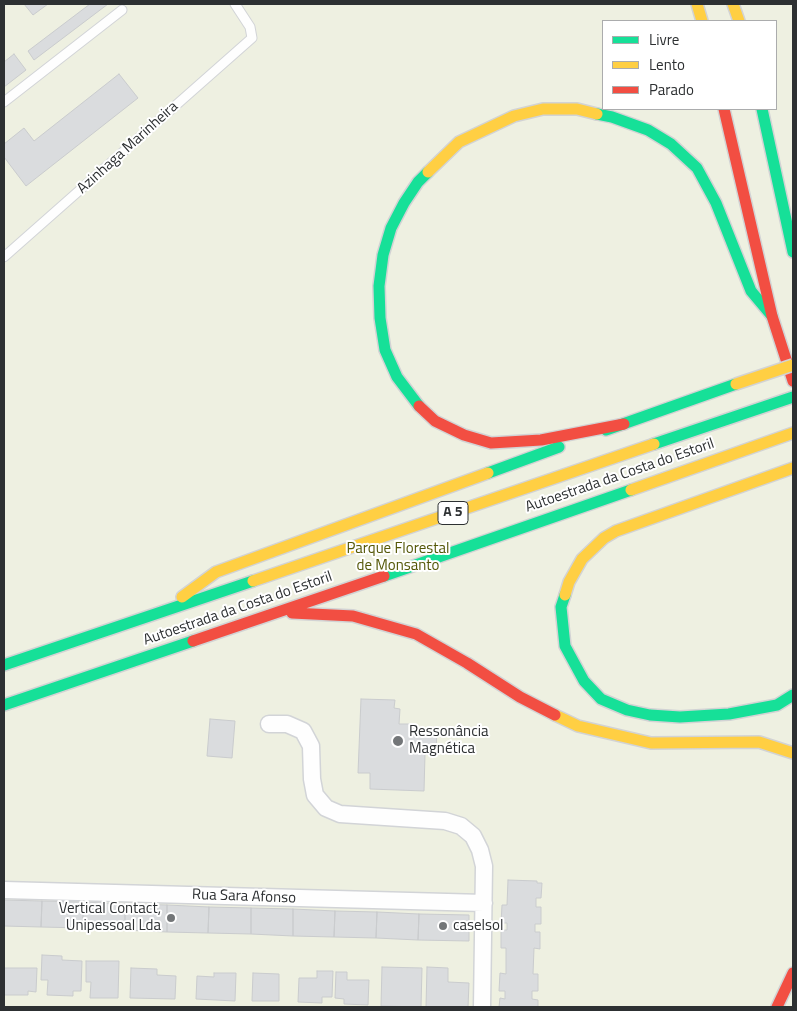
<!DOCTYPE html>
<html>
<head>
<meta charset="utf-8">
<style>
  body { margin:0 }
  #map { position:relative; width:797px; height:1011px; overflow:hidden; background:#f6f8fb; font-family:"Titillium Web",sans-serif }
  canvas { display:block }
  .frame { position:absolute; inset:0; border:5px solid #2d3032; pointer-events:none }
  .legend { position:absolute; left:602px; top:20px; width:175px; height:90px; box-sizing:border-box; background:#fff; border:1px solid #abacad; margin:0; padding:6px 9px; list-style:none; font-size:15px; color:#2d3032 }
  .legend li { display:flex; align-items:center; gap:10px; height:25px }
  .legend b { width:25px; border:1px solid #abacad }
</style>
</head>
<body>
<div id="map">
<canvas width="797" height="1011"></canvas>
<div class="frame"></div>
<ul class="legend">
<li><b style="height:6px;background:#16e098"></b>Livre</li>
<li><b style="height:6px;background:#ffcf43"></b>Lento</li>
<li><b style="height:6px;background:#f24e42"></b>Parado</li>
</ul>
</div>
<script>
const g = document.querySelector('canvas').getContext('2d');
g.lineJoin = 'round';
function fill(path, color) {
  g.fillStyle = color;
  g.fill(path, 'evenodd');
}
function shape(rows) {
  const path = new Path2D();
  for (const r of rows) {
    path.moveTo(r[0], r[1]);
    for (let i = 2; i < r.length; i += 2) path.lineTo(r[i], r[i + 1]);
  }
  return path;
}
function trace(path, color, width, dash) {
  g.strokeStyle = color;
  g.lineWidth = width;
  g.lineCap = dash ? 'butt' : 'round';
  g.setLineDash(dash || []);
  g.stroke(path);
}
function label(font, color, halo, rows, align = 'center') {
  g.font = font + ' "Titillium Web",sans-serif';
  g.lineWidth = 4;
  g.setLineDash([]);
  g.textBaseline = 'middle';
  g.strokeStyle = halo;
  g.fillStyle = color;
  for (const [text, x, y, turn = 0] of rows) {
    g.save();
    g.translate(x, y);
    g.rotate((+turn || 0) * Math.PI / 180);
    g.textAlign = isNaN(turn) ? turn : align;
    if (halo) g.strokeText(text, 0, 0);
    g.fillText(text, 0, 0);
    g.restore();
  }
}
fill(shape([
  [4,4,793,4,793,1007,4,1007],
  [603,21,776,21,776,109,603,109]
]), '#eef0e1');
const building = shape([
  [24,4,48,4,33,15,24,4],
  [90,4,108,4,34,60,28,51,90,4],
  [14,54,26,70,4,87,4,62,14,54],
  [119,74,138,98,26,186,4,157,4,144,24,128,34,141,119,74],
  [361,699,395,700,394,708,400,709,399,724,411,724,411,728,437,729,436,754,425,754,424,791,370,789,370,773,358,773,361,699],
  [210,719,235,721,232,758,207,756,210,719],
  [508,880,537,881,537,883,542,883,541,898,536,898,536,907,541,907,541,924,535,924,535,932,540,932,540,949,534,948,533,974,538,974,538,991,532,991,532,999,538,1000,538,1007,499,1007,500,998,505,999,505,991,499,991,500,973,506,974,506,948,501,948,501,930,507,930,507,923,501,923,502,905,507,905,508,880],
  [4,900,42,901,41,927,4,926,4,900],
  [42,901,83,902,83,928,41,927,42,901],
  [83,902,125,904,125,930,83,928,83,902],
  [125,904,167,905,167,932,125,930,125,904],
  [167,905,209,907,208,933,167,932,167,905],
  [209,907,251,908,251,934,208,933,209,907],
  [251,908,293,909,293,936,251,934,251,908],
  [293,909,335,911,334,937,293,936,293,909],
  [335,911,377,912,376,938,334,937,335,911],
  [377,912,419,914,418,940,376,938,377,912],
  [419,914,469,915,469,941,418,940,419,914],
  [42,955,62,956,62,960,82,961,81,991,73,991,73,996,47,995,48,980,41,980,42,955],
  [86,961,119,961,118,998,90,998,91,982,86,982,86,961],
  [382,967,422,968,421,1007,381,1006,382,967],
  [427,967,448,968,448,982,469,983,468,1007,426,1007,427,967],
  [4,968,37,968,36,992,28,991,28,995,4,995,4,968],
  [131,968,157,969,157,975,176,976,175,999,130,998,131,968],
  [317,971,333,971,332,997,322,997,322,1003,298,1002,299,978,317,978,317,971],
  [336,972,347,972,347,980,369,980,368,1005,344,1004,344,999,335,998,336,972],
  [214,973,236,973,235,1001,196,999,197,976,214,977,214,973],
  [253,973,279,974,279,1001,252,1001,253,973]
]);
fill(building, '#dadcde');
trace(building, '#caccce', 1);
const lane = shape([
  [4,102,122,10],
  [4,257,252,38,250,27,235,4]
]);
const street = shape([
  [269,724,287,724,303,731,311,746,312,779,315,795,326,808,340,814,445,821,461,826,473,836,480,850,484,866,482,1007],
  [4,890,484,903]
]);
const fast = shape([
  [762,109,793,252],
  [597,114,612,117,648,130,671,144,697,168,716,203,751,291,772,316],
  [419,406,397,377,385,350,380,318,379,286,383,255,391,228,404,203,418,182,428,172],
  [606,430,736,384],
  [654,444,793,397],
  [488,473,559,447],
  [384,576,631,490],
  [565,595,561,607,565,646,584,681,601,699,627,710,650,715,680,717,729,714,777,705,793,695],
  [4,665,253,581],
  [4,705,193,641]
]);
const slow = shape([
  [697,4,702,21],
  [733,4,739,21],
  [428,172,459,142,514,116,543,109,577,109,597,114],
  [631,490,793,433],
  [253,581,654,444],
  [565,595,569,582,582,559,604,538,616,531,793,468],
  [182,597,216,572,488,473],
  [555,715,578,726,651,743,759,742,793,753]
]);
const jam = shape([
  [724,109,772,316,793,381],
  [419,406,435,421,464,435,491,443,541,440,624,424],
  [292,613,353,616,416,634,467,663,520,697,555,715],
  [193,641,384,576],
  [777,1007,793,973]
]);
trace(lane, '#d2d4d7', 11);
trace(street, '#d2d4d7', 19);
trace(fast, '#d2d3d4', 14);
trace(slow, '#d2d3d4', 14);
trace(jam, '#d2d3d4', 14);
trace(lane, '#fefefe', 9);
trace(street, '#fefefe', 16);
trace(fast, '#16e098', 11);
trace(slow, '#ffcf43', 11);
trace(jam, '#f24e42', 11);
const slowBridge = shape([
  [736,384,793,365]
]);
trace(slowBridge, '#d2d3d4', 14, []);
trace(slowBridge, '#ffcf43', 11);
for (const [x, y, r, color] of [
  [398,741,6,"#737678"],
  [171,918,5,"#737678"],
  [443,926,5,"#737678"]
]) {
  const dot = new Path2D();
  dot.arc(x, y, r, 0, 2 * Math.PI);
  g.fillStyle = color;
  g.fill(dot);
  trace(dot, '#fff', 2);
}
for (const [x, y, w] of [
  [453,513,30]
]) {
  const box = new Path2D();
  box.roundRect(x - w / 2, y - 11.5, w, 23, 4);
  g.fillStyle = '#fff';
  g.fill(box);
  trace(box, '#2d3032', 1);
}
label('bold 14px', '#2d3032', null, [
  ["A 5",453,513]
]);
label('15px', '#2d3032', '#fff', [
  ["Azinhaga Marinheira",128,148,-42],
  ["Autoestrada da Costa do Estoril",620,476,-19],
  ["Autoestrada da Costa do Estoril",238,609,-19],
  ["Rua Sara Afonso",244,897,2]
]);
label('15px', '#545707', '#fff', [
  ["Parque Florestal",398,549],
  ["de Monsanto",398,566]
]);
label('15px', '#2d3032', '#fff', [
  ["Ressonância",409,732],
  ["Magnética",409,749],
  ["Vertical Contact,",161,909,"right"],
  ["Unipessoal Lda",161,926,"right"],
  ["caselsol",453,926]
], 'left');
</script>
</body>
</html>
